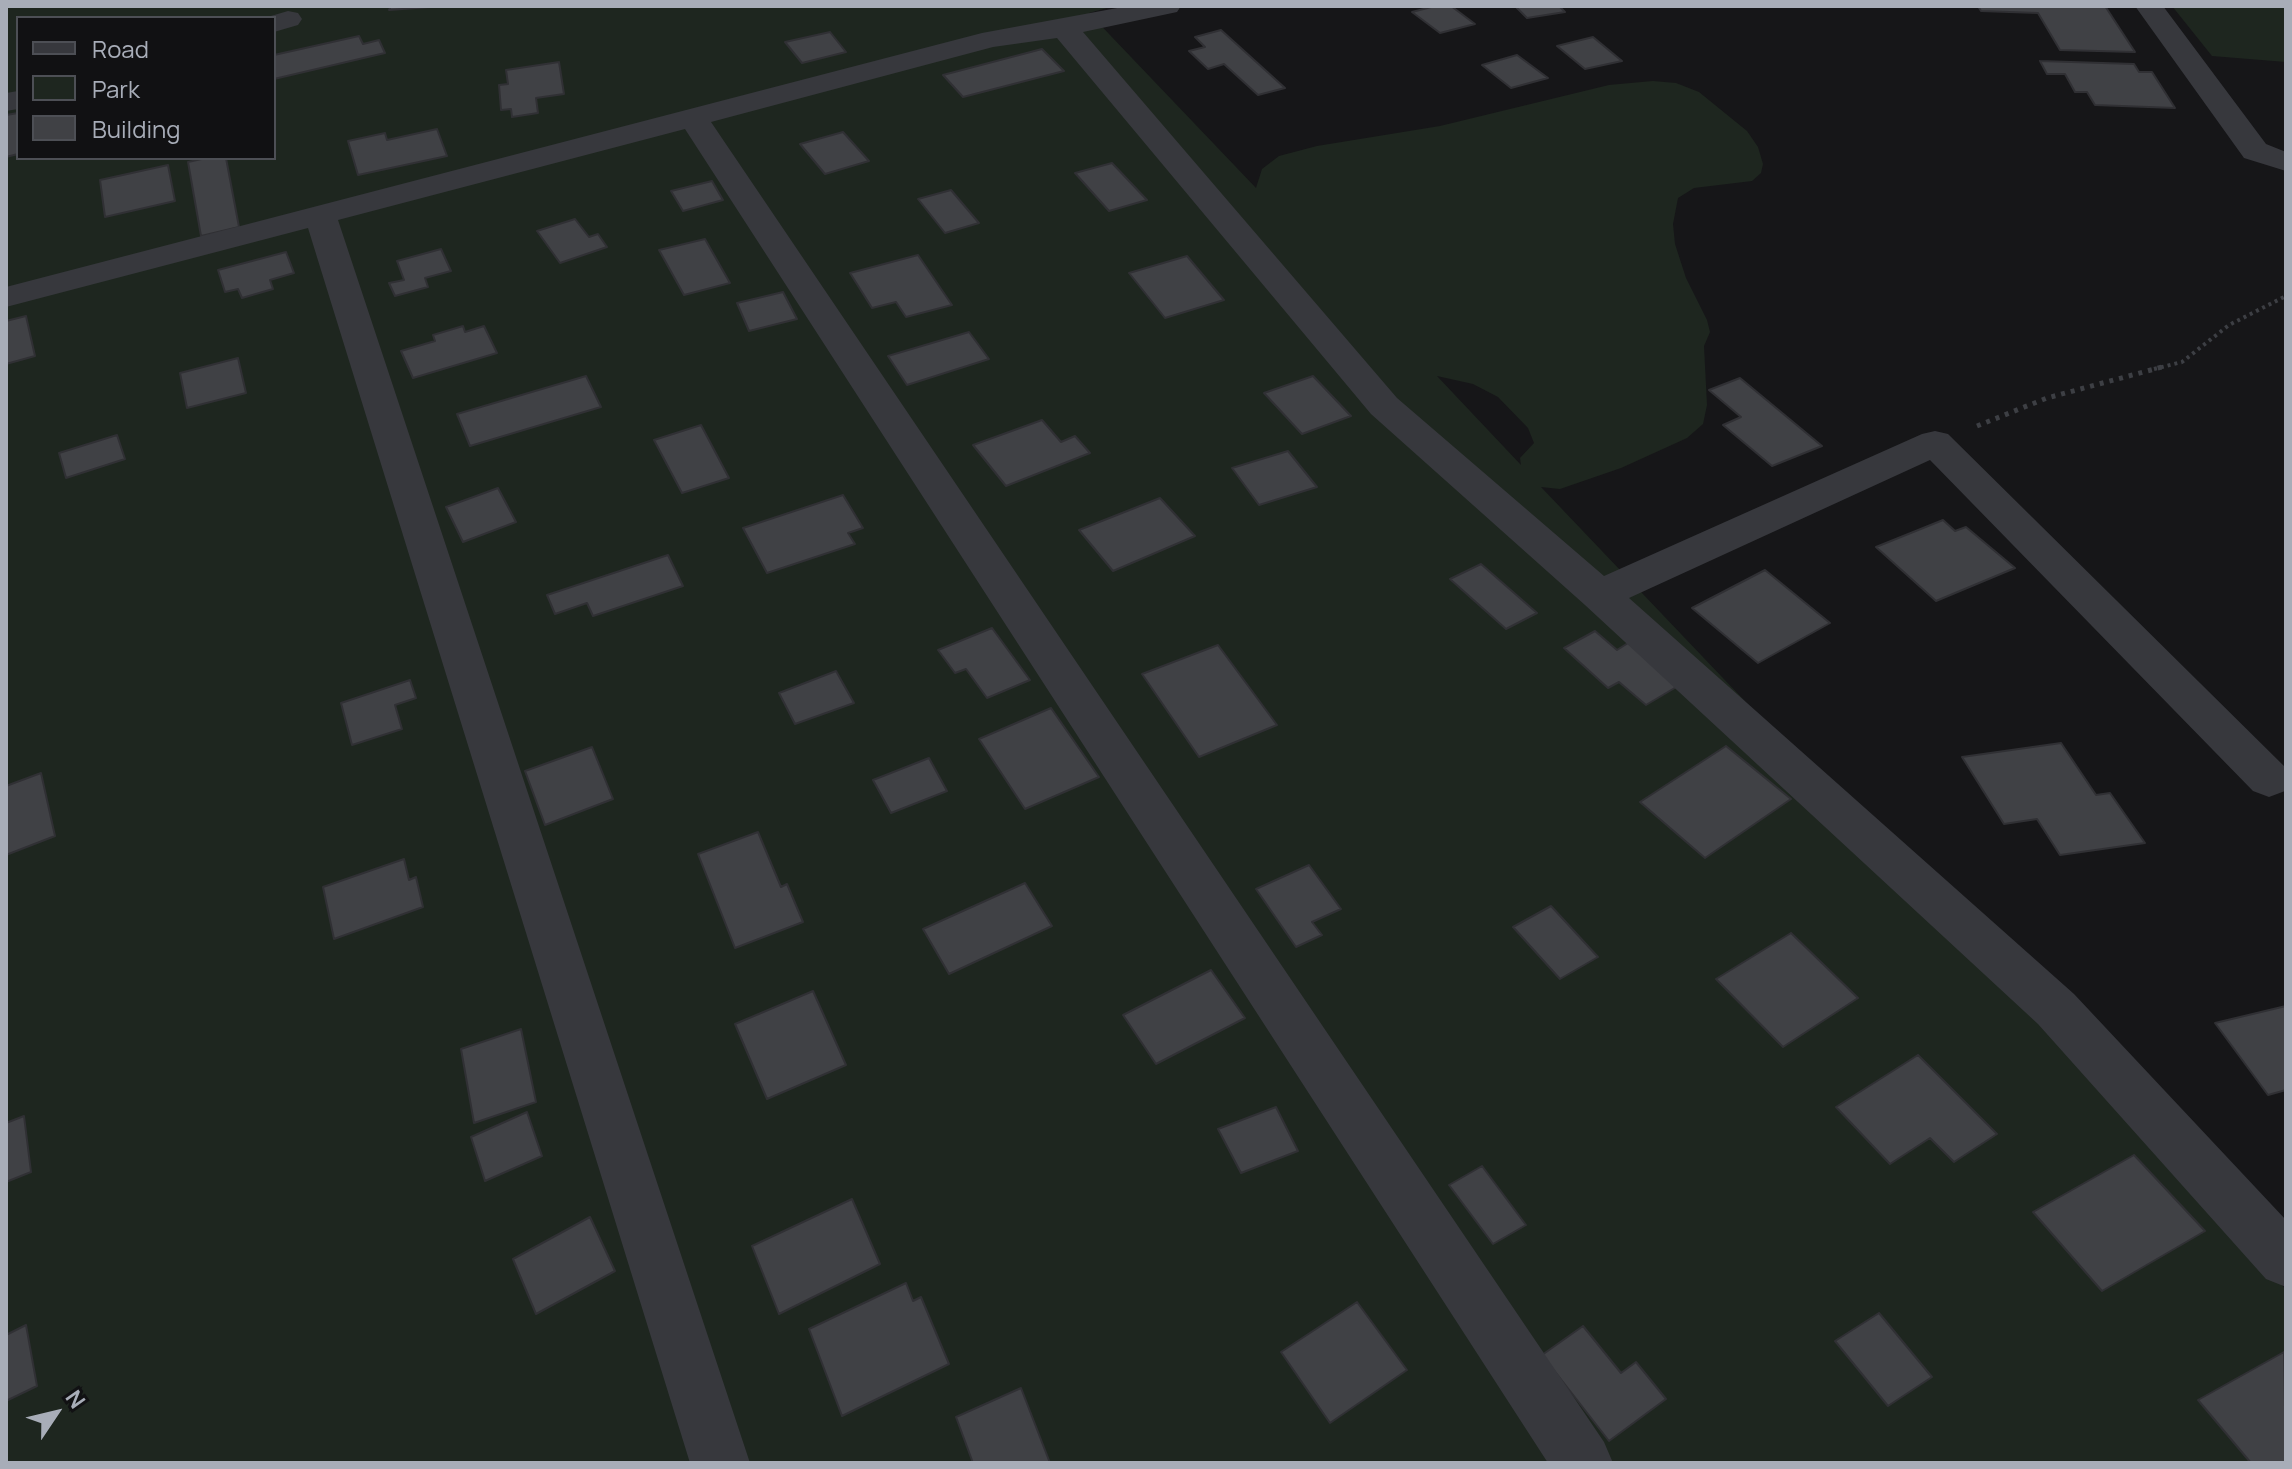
<!DOCTYPE html>
<html>
<head>
<meta charset="utf-8">
<style>
  body { margin:0 }
  #map { position:relative; width:2292px; height:1469px; overflow:hidden; background:#161618; font-family:Manrope,sans-serif }
  canvas { display:block }
  .frame { position:absolute; inset:0; border:8px solid #a8adb8; pointer-events:none }
  .legend { position:absolute; left:16px; top:16px; width:260px; height:144px; box-sizing:border-box; background:#111113; border:2px solid #4d4f55; margin:0; padding:10px 14px; list-style:none; font-size:24px; color:#a8adb8 }
  .legend li { display:flex; align-items:center; gap:16px; height:40px }
  .legend b { width:40px; border:2px solid #4d4f55 }
  .north { position:absolute; left:16px; top:1373px; width:80px; height:80px; -webkit-text-stroke:6px #111113; paint-order:stroke; rotate:55deg; font-size:22px; font-weight:700; line-height:32px; text-align:center; color:#a8adb8 }
  .north::after { content:''; display:block; margin:auto; width:28px; height:36px; background:#a8adb8; clip-path:polygon(50% 0,100% 100%,50% 72%,0 100%) }
</style>
</head>
<body>
<div id="map">
<canvas width="2292" height="1469"></canvas>
<div class="frame"></div>
<ul class="legend">
<li><b style="height:10px;background:#37383d"></b>Road</li>
<li><b style="height:22px;background:#1e261f"></b>Park</li>
<li><b style="height:22px;background:#404145"></b>Building</li>
</ul>
<div class="north">N</div>
</div>
<script>
const g = document.querySelector('canvas').getContext('2d');
g.lineJoin = 'round';
function fill(path, color) {
  g.fillStyle = color;
  g.fill(path, 'evenodd');
}
function shape(rows) {
  const path = new Path2D();
  for (const r of rows) {
    path.moveTo(r[0], r[1]);
    for (let i = 2; i < r.length; i += 2) path.lineTo(r[i], r[i + 1]);
  }
  return path;
}
function trace(path, color, width, dash) {
  g.strokeStyle = color;
  g.lineWidth = width;
  g.lineCap = dash ? 'butt' : 'round';
  g.setLineDash(dash || []);
  g.stroke(path);
}
fill(shape([
  [6,6,1114,6,1089,13,1256,188,1262,169,1279,156,1317,146,1440,126,1609,85,1653,81,1676,83,1699,92,1747,131,1758,147,1763,164,1761,173,1752,181,1694,188,1678,198,1673,224,1675,244,1686,278,1707,320,1710,332,1704,346,1707,405,1703,424,1687,438,1621,468,1560,489,1541,487,2164,1141,2286,1290,2286,1463,6,1463],
  [18,18,274,18,274,158,18,158],
  [1437,376,1473,384,1498,397,1528,428,1534,443,1520,458,1521,465],
  [2172,6,2286,6,2286,62,2212,56]
]), '#1e261f');
const building = shape([
  [391,6,444,6,389,10,391,6],
  [1435,6,1451,6,1475,24,1440,33,1412,12,1435,6],
  [1515,6,1559,6,1565,12,1527,18,1515,6],
  [1978,6,2105,6,2135,52,2060,50,2038,13,1981,11,1978,6],
  [1221,30,1285,88,1258,95,1224,64,1208,69,1189,51,1205,47,1195,37,1221,30],
  [830,32,846,52,802,63,785,42,830,32],
  [359,36,363,44,379,40,385,53,274,79,274,55,359,36],
  [1593,37,1622,61,1585,69,1557,46,1593,37],
  [1042,49,1064,71,963,97,943,75,1042,49],
  [1517,55,1548,78,1511,88,1482,65,1517,55],
  [2040,61,2134,64,2139,72,2152,72,2175,108,2095,105,2087,92,2075,92,2065,74,2047,74,2040,61],
  [559,62,564,94,536,98,538,113,512,117,511,109,501,110,499,85,508,84,506,70,559,62],
  [18,113,18,154,6,157,6,115,18,113],
  [437,129,447,156,358,175,348,141,385,133,387,140,437,129],
  [843,132,869,161,825,174,800,144,843,132],
  [206,158,226,158,239,227,201,236,188,162,206,158],
  [1112,163,1147,200,1109,211,1075,173,1112,163],
  [168,165,175,201,105,217,100,180,168,165],
  [712,181,723,200,683,211,671,191,712,181],
  [951,190,979,223,945,233,918,199,951,190],
  [575,219,589,237,598,234,607,247,560,263,537,231,575,219],
  [705,239,730,283,684,295,659,250,705,239],
  [441,249,451,271,425,278,428,287,395,296,389,283,404,280,397,261,441,249],
  [286,252,294,273,270,280,273,289,242,298,238,289,225,292,218,270,286,252],
  [918,255,952,305,906,317,896,302,872,308,850,273,918,255],
  [1187,256,1224,300,1165,318,1129,273,1187,256],
  [783,292,797,319,749,331,737,303,783,292],
  [26,316,35,356,6,364,6,321,26,316],
  [463,326,465,332,484,326,497,353,413,378,401,351,435,341,433,335,463,326],
  [969,332,989,359,907,385,888,356,969,332],
  [238,358,246,393,187,408,180,373,238,358],
  [586,376,601,407,470,446,457,414,586,376],
  [1313,376,1351,416,1302,434,1264,393,1313,376],
  [1740,378,1822,446,1772,466,1723,425,1741,417,1709,390,1740,378],
  [1042,420,1061,442,1075,436,1090,453,1006,486,973,445,1042,420],
  [701,425,729,478,682,493,654,440,701,425],
  [117,435,125,459,66,478,59,453,117,435],
  [1288,451,1317,487,1259,505,1232,468,1288,451],
  [498,488,516,522,463,542,446,507,498,488],
  [843,495,863,528,848,533,855,544,767,573,743,528,843,495],
  [1160,498,1195,536,1113,571,1079,530,1160,498],
  [1943,520,1955,531,1966,527,2015,568,1936,601,1876,547,1943,520],
  [668,555,683,586,593,616,587,603,555,614,547,595,668,555],
  [1481,564,1537,613,1506,629,1450,579,1481,564],
  [1765,570,1830,623,1758,663,1692,608,1765,570],
  [992,628,1030,680,987,698,966,669,955,673,938,650,992,628],
  [1595,631,1617,650,1628,643,1678,686,1646,705,1619,682,1608,688,1564,648,1595,631],
  [1218,645,1277,725,1199,757,1142,674,1218,645],
  [836,671,854,703,795,724,779,693,836,671],
  [410,680,416,698,395,705,402,729,352,745,341,703,410,680],
  [1051,708,1099,777,1025,809,979,739,1051,708],
  [2061,743,2096,795,2110,793,2145,843,2060,855,2037,819,2004,824,1962,757,2061,743],
  [1726,746,1791,799,1705,858,1640,802,1726,746],
  [592,747,613,799,545,825,525,771,592,747],
  [929,758,947,791,891,813,873,780,929,758],
  [41,773,55,836,6,855,6,786,41,773],
  [758,832,781,887,787,884,803,922,735,948,698,854,758,832],
  [404,859,409,880,416,877,423,907,334,939,323,887,404,859],
  [1309,865,1341,909,1312,922,1322,935,1296,947,1256,889,1309,865],
  [1025,883,1052,926,949,974,923,929,1025,883],
  [1551,906,1598,957,1560,979,1513,927,1551,906],
  [1791,933,1858,998,1783,1047,1716,979,1791,933],
  [1211,970,1245,1018,1156,1064,1123,1015,1211,970],
  [813,991,846,1065,767,1099,735,1024,813,991],
  [2286,1006,2286,1090,2268,1095,2215,1023,2286,1006],
  [521,1029,536,1102,474,1123,461,1049,521,1029],
  [1918,1055,1997,1134,1954,1162,1930,1138,1890,1164,1836,1107,1918,1055],
  [1276,1107,1298,1151,1241,1173,1218,1129,1276,1107],
  [527,1112,542,1156,485,1181,471,1137,527,1112],
  [24,1116,31,1172,6,1182,6,1123,24,1116],
  [2134,1155,2205,1231,2102,1291,2033,1212,2134,1155],
  [1482,1166,1526,1225,1493,1244,1449,1185,1482,1166],
  [852,1199,880,1264,779,1314,752,1246,852,1199],
  [590,1217,615,1271,536,1314,513,1259,590,1217],
  [906,1283,913,1301,921,1297,949,1364,842,1416,809,1329,906,1283],
  [1357,1302,1407,1370,1330,1423,1281,1352,1357,1302],
  [1879,1313,1932,1377,1888,1406,1835,1341,1879,1313],
  [26,1325,37,1386,6,1401,6,1335,26,1325],
  [1583,1326,1621,1373,1636,1362,1666,1399,1609,1441,1542,1355,1583,1326],
  [2284,1352,2286,1463,2251,1463,2198,1400,2284,1352],
  [1021,1388,1050,1463,973,1463,956,1417,1021,1388]
]);
fill(building, '#404145');
trace(building, '#303034', 2);
trace(shape([
  [2154,369,2182,362,2229,325,2286,296]
]), '#3d3f44', 4, [3, 4]);
trace(shape([
  [1977,426,2047,398,2162,367]
]), '#3d3f44', 5, [4, 6]);
fill(shape([
  [1128,6,1181,6,1177,12,1083,32,1397,398,1604,576,1922,434,1935,431,1948,434,2285,767,2285,791,2269,797,2253,791,1930,460,1629,598,2074,994,2286,1220,2286,1287,2266,1279,2038,1024,1585,605,1371,414,1057,38,993,47,711,122,1604,1442,1613,1463,1548,1463,685,129,338,220,750,1463,690,1463,308,228,6,307,6,287,982,33,1128,6],
  [2135,6,2163,6,2266,144,2286,152,2286,171,2244,158,2135,6],
  [288,11,298,13,302,19,298,25,274,32,274,18,264,18,288,11],
  [18,91,18,109,6,111,6,93,18,91]
]), '#37383d');
</script>
</body>
</html>
